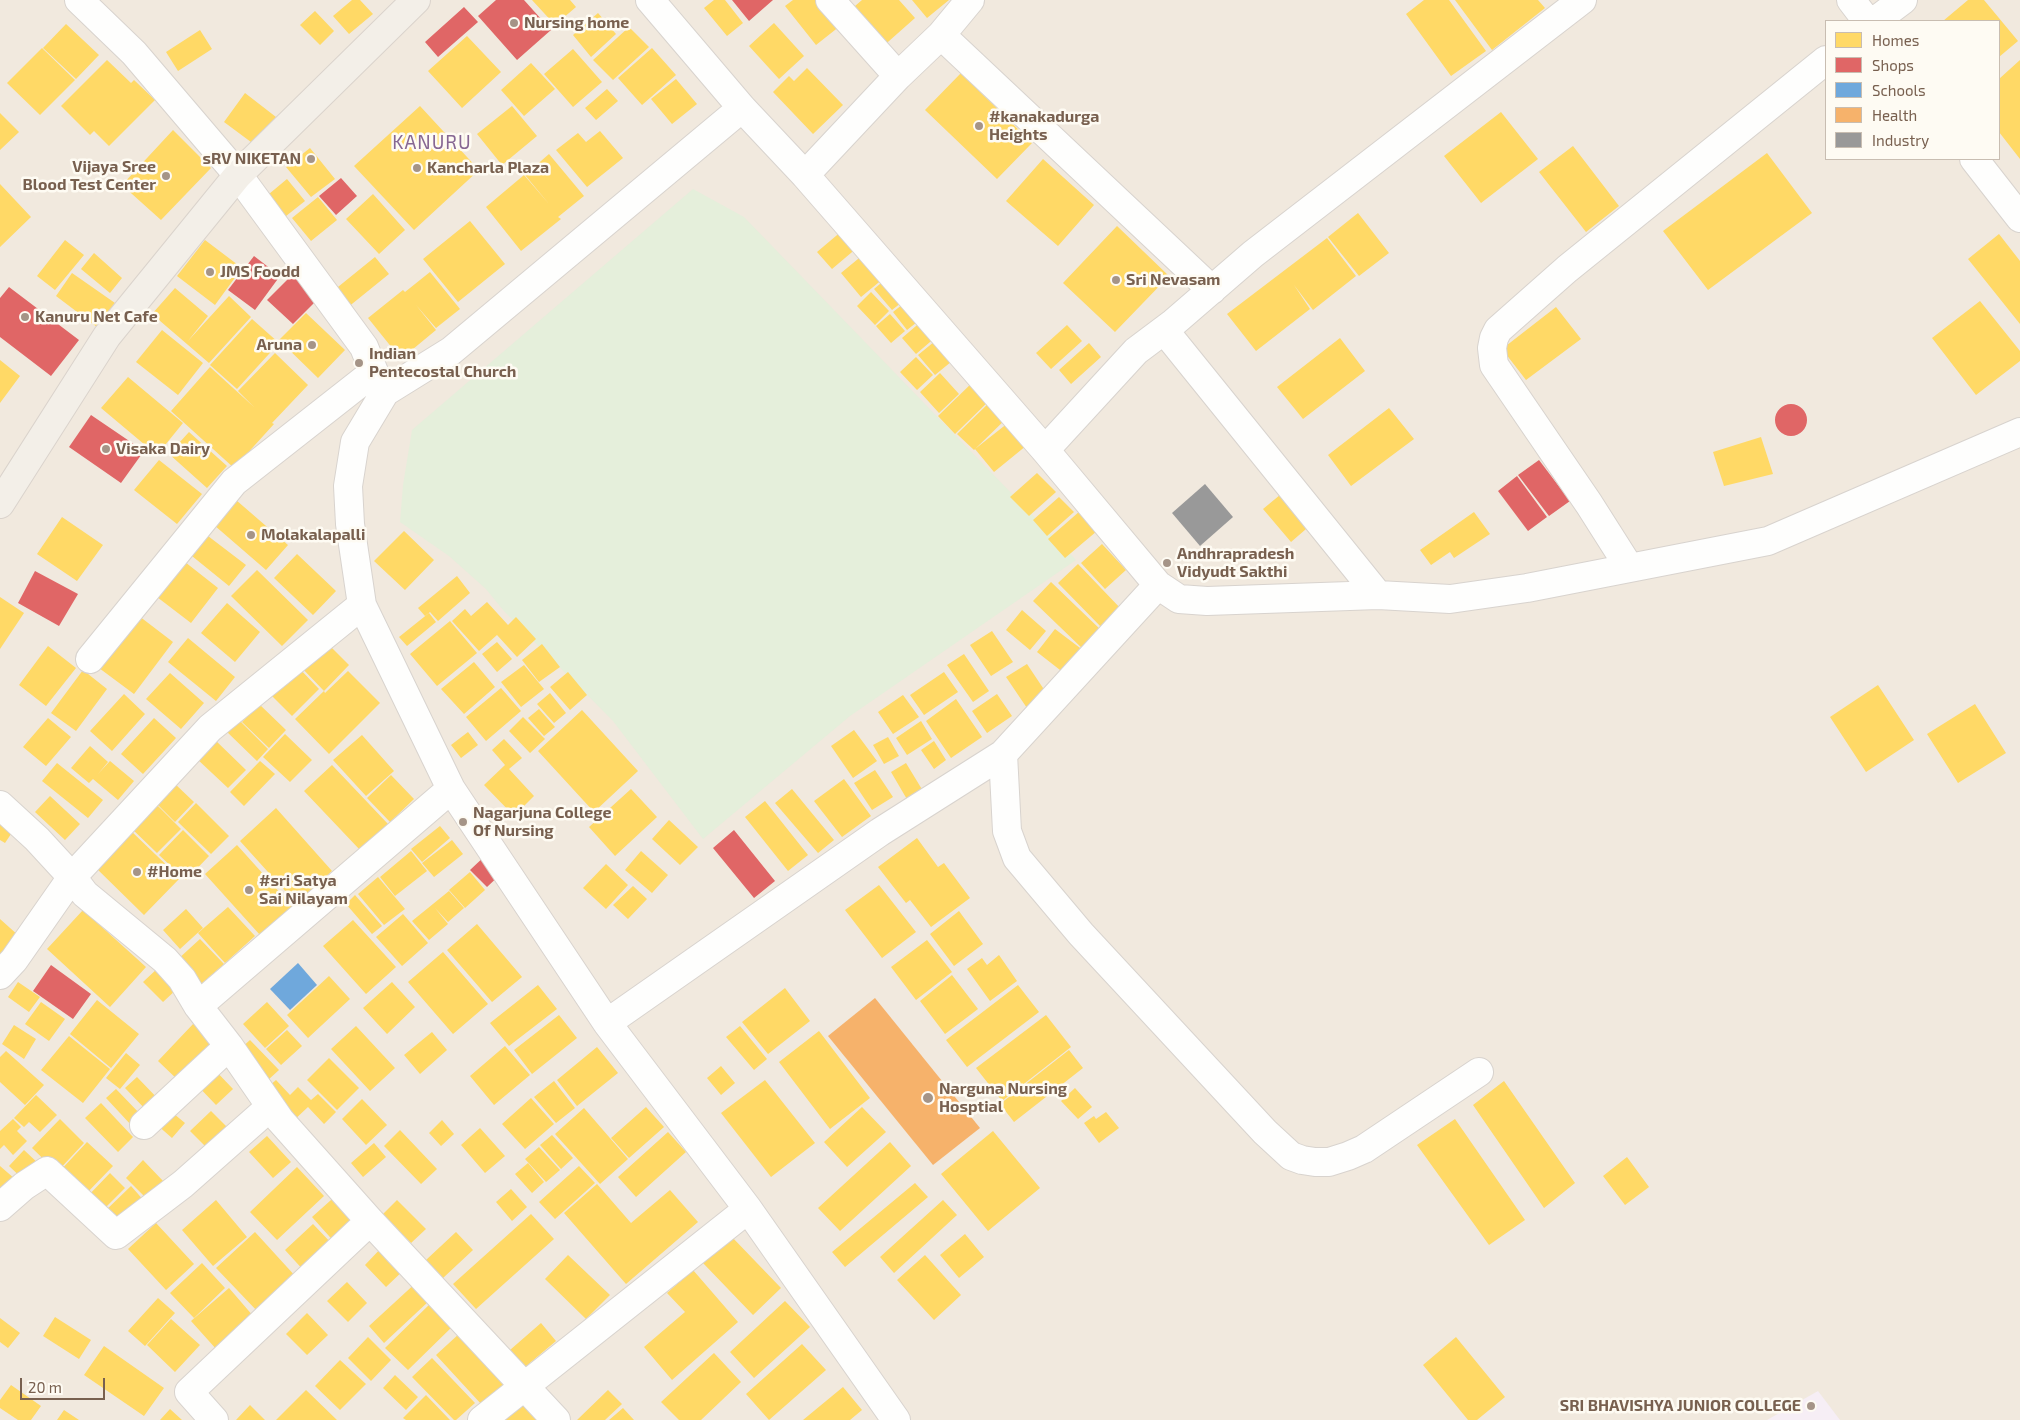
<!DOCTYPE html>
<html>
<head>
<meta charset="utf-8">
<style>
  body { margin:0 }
  #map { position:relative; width:2020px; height:1420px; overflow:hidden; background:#f8f6f0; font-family:"Exo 2",sans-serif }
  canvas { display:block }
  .legend { position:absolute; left:1825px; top:20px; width:175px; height:140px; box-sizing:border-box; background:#fefbf3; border:1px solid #c8bdb1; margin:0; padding:6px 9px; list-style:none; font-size:15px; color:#78604f }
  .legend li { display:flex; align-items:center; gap:10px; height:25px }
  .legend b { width:25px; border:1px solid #c8bdb1 }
  .scale { position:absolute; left:20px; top:1378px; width:85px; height:22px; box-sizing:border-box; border:2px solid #78604f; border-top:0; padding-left:6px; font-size:15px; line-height:18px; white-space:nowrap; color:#78604f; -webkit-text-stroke:4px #fefbf3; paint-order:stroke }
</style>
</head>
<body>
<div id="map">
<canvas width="2020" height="1420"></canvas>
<ul class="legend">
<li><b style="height:14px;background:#ffd966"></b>Homes</li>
<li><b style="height:14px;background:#e06666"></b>Shops</li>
<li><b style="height:14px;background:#6fa8dc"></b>Schools</li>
<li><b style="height:14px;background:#f6b26b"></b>Health</li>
<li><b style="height:14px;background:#999"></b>Industry</li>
</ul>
<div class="scale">20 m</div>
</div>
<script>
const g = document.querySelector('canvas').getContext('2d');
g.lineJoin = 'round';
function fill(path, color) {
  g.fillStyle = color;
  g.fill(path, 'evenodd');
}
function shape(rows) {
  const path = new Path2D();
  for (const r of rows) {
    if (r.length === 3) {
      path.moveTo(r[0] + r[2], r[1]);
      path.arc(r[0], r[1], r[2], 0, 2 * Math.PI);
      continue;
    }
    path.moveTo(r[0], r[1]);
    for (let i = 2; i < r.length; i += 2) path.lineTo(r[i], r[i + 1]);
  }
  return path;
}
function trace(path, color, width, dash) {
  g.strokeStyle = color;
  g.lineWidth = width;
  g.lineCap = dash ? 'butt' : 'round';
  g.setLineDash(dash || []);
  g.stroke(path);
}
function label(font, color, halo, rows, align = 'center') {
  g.font = font + ' "Exo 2",sans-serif';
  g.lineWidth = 5;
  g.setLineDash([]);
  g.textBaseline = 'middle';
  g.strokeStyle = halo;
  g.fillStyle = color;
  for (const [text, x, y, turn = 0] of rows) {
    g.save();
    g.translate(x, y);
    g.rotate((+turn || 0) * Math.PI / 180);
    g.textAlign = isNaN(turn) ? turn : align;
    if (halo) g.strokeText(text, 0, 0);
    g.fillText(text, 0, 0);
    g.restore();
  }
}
fill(shape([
  [0,0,2020,0,2020,1420,0,1420],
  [1826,21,1999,21,1999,159,1826,159]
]), '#f1e9de');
fill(shape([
  [1818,1391,1840,1420,1767,1420]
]), '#f6eef5');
fill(shape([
  [693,189,744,217,1076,560,850,716,703,839,613,721,503,610,486,589,449,556,400,522,403,485,412,430]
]), '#e5efdb');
fill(shape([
  [352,0,360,0,373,14,349,34,333,16],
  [532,0,570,0,576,7,555,25],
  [714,0,725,0,743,23,727,36,704,8],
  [793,0,819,0,840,26,816,45,785,6],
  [862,0,899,0,915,18,880,49,848,12],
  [912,0,949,0,927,18],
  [1424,0,1449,0,1486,51,1451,76,1406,14],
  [1455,0,1538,0,1545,8,1492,50],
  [1968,0,1984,0,2018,41,1999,57,1999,21,1943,21],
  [315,11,334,31,320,45,300,25],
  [598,13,616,34,591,57,573,35],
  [774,23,804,56,779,79,749,46],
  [66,24,99,55,76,79,43,48],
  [629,27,649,47,613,80,593,60],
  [200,30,212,49,178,71,166,52],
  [467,36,501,72,462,108,428,71],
  [42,48,75,80,40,115,7,83],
  [652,48,676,75,642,105,618,78],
  [573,49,602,82,573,107,544,74],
  [107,60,131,83,134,80,155,100,109,146,94,131,90,135,61,106],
  [2020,60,2020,159,1999,132,1999,79],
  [531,63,555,89,524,116,501,90],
  [807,68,843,105,813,134,773,92,789,76,794,81],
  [961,73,1032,143,997,179,925,110],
  [676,79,697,104,672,124,651,99],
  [607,89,618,101,596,120,585,108],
  [245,93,276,117,255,145,224,122],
  [420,106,479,170,414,230,354,166],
  [512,106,537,136,502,165,477,134],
  [1501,112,1538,159,1481,203,1444,156],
  [0,113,19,132,0,150],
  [173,130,211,168,161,220,122,185],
  [600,131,623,158,587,187,556,150,578,133,586,142],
  [1573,146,1619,206,1586,232,1539,172],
  [310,148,335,179,311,197,286,167],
  [1767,153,1812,213,1708,290,1663,231],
  [549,154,584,196,558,217,561,219,521,251,486,207,524,175,549,204,525,175],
  [1043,159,1094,205,1058,246,1006,201],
  [287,179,305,201,281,220,263,199],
  [0,184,31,217,0,247],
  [373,194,405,230,379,254,346,219],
  [318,197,337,220,311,241,292,218],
  [1358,213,1389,253,1359,276,1328,237],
  [470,221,505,264,458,302,423,259],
  [1117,226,1169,276,1115,332,1063,283],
  [843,230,858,247,832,269,817,252],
  [1999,234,2020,261,2020,324,1968,259],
  [1327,238,1356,276,1313,310,1294,285,1310,309,1256,351,1227,314],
  [65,240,84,255,55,290,37,276],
  [205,240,242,268,215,305,177,276],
  [94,253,122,278,110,293,81,269],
  [864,254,884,278,861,297,841,273],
  [375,257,389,274,347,308,333,291],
  [430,272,460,309,436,328,416,305,436,330,401,359,368,318,403,290,405,292],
  [72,273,115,303,97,327,56,296],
  [887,278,906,299,892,310,874,289],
  [175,288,208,316,188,341,229,296,251,317,209,363,152,314],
  [871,292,889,311,875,325,857,306],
  [908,300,922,318,907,330,893,312],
  [1980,301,2020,351,2020,361,1976,395,1932,338],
  [1556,307,1581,339,1526,380,1502,349],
  [306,313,345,350,318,378,279,340],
  [890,314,905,331,891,343,876,326],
  [252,319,279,343,237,389,210,365],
  [923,320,937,336,916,354,902,338],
  [1067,325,1082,341,1051,369,1036,353],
  [162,330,203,363,178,395,136,362],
  [940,337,957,357,935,375,918,355],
  [1340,338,1365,371,1303,419,1277,387],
  [1089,343,1101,357,1071,384,1059,370],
  [275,353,308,385,272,423,274,424,234,468,171,411,210,367,254,407,238,391],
  [916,357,933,375,917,390,900,372],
  [0,360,20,376,0,403],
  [940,373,959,394,939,413,920,392],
  [128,377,183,423,157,455,101,408],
  [976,379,993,397,955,434,938,416],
  [994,398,1010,415,974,450,957,434],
  [1389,408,1414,439,1351,486,1328,455],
  [1013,419,1032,441,994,472,975,449],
  [189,432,227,466,207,488,169,454],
  [1761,437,1773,474,1724,486,1713,452],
  [159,460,202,494,177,524,134,490],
  [1037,473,1056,492,1029,516,1010,497],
  [1286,490,1313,523,1291,542,1263,509],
  [1059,497,1074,512,1047,536,1033,520],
  [236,500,288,545,266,570,214,525],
  [1080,511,1097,531,1065,558,1048,539],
  [1474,512,1490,534,1454,558,1450,552,1431,565,1420,550],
  [62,517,103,545,77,581,37,554],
  [404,531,434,560,405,590,374,561],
  [208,536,246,565,229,586,192,556],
  [1102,544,1126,570,1105,589,1081,563],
  [297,554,336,591,313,615,274,578],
  [185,562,218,588,191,623,157,597],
  [1078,564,1123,611,1103,629,1058,583],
  [257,570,308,620,282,646,231,596],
  [457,576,470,593,438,621,430,612,425,616,418,608],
  [1051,582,1103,632,1085,651,1033,601],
  [0,597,24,613,0,649],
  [487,602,508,625,516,617,536,639,517,657,497,635,479,651,452,621,465,609,471,616],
  [227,603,260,632,235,662,201,633],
  [1022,610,1046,631,1030,650,1006,630],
  [429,613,436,622,407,646,399,637],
  [139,616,173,642,134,694,99,668],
  [450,621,477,653,437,686,410,654],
  [1055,629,1088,654,1069,677,1037,652],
  [992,631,1013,662,991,676,970,645],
  [188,638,235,677,216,701,168,662],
  [325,641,349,665,324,691,300,666],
  [497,642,512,659,497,672,482,654],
  [542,644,560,667,539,682,522,660],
  [48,646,76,668,46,706,19,685],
  [964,654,989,691,973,702,947,665],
  [474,662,495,687,464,714,441,689],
  [1027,664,1049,697,1029,711,1006,677],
  [524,665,544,689,521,707,501,682],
  [297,666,319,689,292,716,269,693],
  [83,670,107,689,76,731,51,713],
  [348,671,380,703,329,754,295,719,324,691,325,693],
  [568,672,587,695,570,710,550,687],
  [944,672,958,692,924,715,910,695],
  [170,673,204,703,181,729,146,699],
  [1878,685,1914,740,1866,772,1830,717],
  [501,688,521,711,486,741,466,717],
  [550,693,566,713,554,723,537,704],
  [124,694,145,714,112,751,90,731],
  [997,694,1012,716,987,733,972,711],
  [903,695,919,717,893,734,878,712],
  [956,699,982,737,951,758,926,721],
  [259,704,286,730,269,748,242,722],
  [1975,704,2006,753,1958,783,1927,734],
  [539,709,555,727,544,736,528,718],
  [582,710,638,771,594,812,538,751],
  [523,717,545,739,530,753,509,731],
  [48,718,71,737,46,766,23,747],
  [154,718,176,738,143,774,121,754],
  [238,719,268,749,257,761,226,731],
  [921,721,932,739,907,755,896,738],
  [854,730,877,761,853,778,831,746],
  [468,732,478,745,461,758,451,745],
  [285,734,312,760,290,782,263,757],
  [362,735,394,771,366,796,333,760],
  [888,737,899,756,884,764,873,745],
  [214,739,246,770,228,788,196,758],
  [504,739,522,758,509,769,534,796,514,816,484,785,505,765,492,750],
  [934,741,946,760,934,769,921,750],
  [90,746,108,762,98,774,110,761,134,781,118,800,93,779,89,783,71,768],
  [260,761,275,774,244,806,230,792],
  [57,763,103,800,88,818,42,781],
  [906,763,923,791,908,801,891,772],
  [332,765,388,824,360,850,304,791],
  [875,770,893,797,872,810,854,783],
  [391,775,414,799,390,822,367,798],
  [844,779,871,816,842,837,814,801],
  [174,783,194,802,175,822,155,802],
  [631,789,657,817,615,856,589,827],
  [792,789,834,840,818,853,775,803],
  [50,796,80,824,65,840,35,812],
  [153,801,181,829,157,853,129,826],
  [765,801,808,855,788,871,745,817],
  [196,803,229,836,211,854,178,822],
  [276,808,332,871,296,903,240,841],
  [0,814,17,825,5,843,0,840],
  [669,820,698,847,680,865,652,839],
  [440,826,450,838,422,862,411,849],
  [130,830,180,878,144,915,94,866],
  [183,830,209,856,186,880,159,855],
  [917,838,938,867,944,863,970,898,931,927,910,900,906,903,878,867],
  [452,840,463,854,434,877,422,863],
  [237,845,292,906,260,935,205,874],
  [411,851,427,871,395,896,380,877],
  [641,851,668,875,652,893,625,870],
  [606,864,628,885,606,909,583,888],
  [470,872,485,890,465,908,449,890],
  [378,877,405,909,384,925,358,894],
  [879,885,916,932,882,958,845,910],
  [633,886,647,899,628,919,613,905],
  [449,891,464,908,448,922,435,908,448,924,429,940,412,921],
  [355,895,382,926,372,934,346,904],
  [228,907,255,936,225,963,198,933],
  [186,909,203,928,180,949,163,930],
  [83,910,146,967,110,1007,47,949],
  [959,911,983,944,954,966,930,934],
  [403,914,428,943,402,966,376,937],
  [0,919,19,936,0,958],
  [353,920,396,967,366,994,323,946],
  [477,924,522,977,492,1002,447,950],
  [200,939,224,964,200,985,177,960],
  [927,940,952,972,916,1000,891,967],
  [443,952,488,1004,453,1034,408,982],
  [999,955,1017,981,990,1001,967,969,982,958,987,965],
  [158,968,178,988,163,1002,143,982],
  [952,975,978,1009,945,1034,920,1001],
  [329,976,350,999,308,1038,287,1015],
  [18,982,40,997,29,1012,8,997],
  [392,982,415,1007,387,1034,363,1008],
  [538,985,557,1009,509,1046,490,1023],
  [1018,985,1039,1012,967,1067,946,1040],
  [785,988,810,1021,768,1054,742,1022],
  [97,1000,139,1034,111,1068,70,1034],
  [41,1002,65,1019,49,1041,25,1024],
  [267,1002,289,1026,265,1048,243,1024],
  [559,1015,577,1038,532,1074,514,1050],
  [1046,1015,1071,1047,1002,1101,976,1068],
  [194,1023,216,1044,180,1082,158,1061],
  [14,1025,36,1039,24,1059,2,1044],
  [356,1026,395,1068,370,1091,331,1049],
  [740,1026,767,1059,754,1070,726,1037],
  [287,1030,302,1046,281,1065,266,1049],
  [819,1031,870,1098,830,1129,779,1062],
  [432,1032,447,1050,420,1074,404,1055],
  [69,1036,110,1069,83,1103,41,1070],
  [250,1040,279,1070,268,1080,239,1050],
  [505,1046,530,1075,494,1105,470,1076],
  [597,1047,618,1073,577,1106,557,1080],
  [1069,1050,1083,1068,1014,1122,1000,1104],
  [6,1051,44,1085,25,1105,0,1082,0,1057],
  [126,1053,140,1065,120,1089,106,1078],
  [329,1058,359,1088,337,1110,307,1080],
  [721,1066,735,1083,721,1095,707,1078],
  [212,1067,233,1089,216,1105,195,1083],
  [137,1077,161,1102,149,1113,125,1088],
  [276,1080,290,1095,298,1087,311,1100,318,1094,336,1112,324,1124,308,1107,292,1122,262,1092],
  [765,1080,815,1143,771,1177,721,1113],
  [554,1081,575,1108,556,1123,534,1097],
  [1504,1081,1575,1183,1544,1208,1473,1105],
  [1075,1088,1092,1107,1078,1119,1061,1101],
  [116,1089,142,1116,132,1126,106,1098],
  [36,1095,57,1115,40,1132,29,1122,24,1127,14,1118],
  [531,1098,554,1124,525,1149,502,1124],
  [362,1099,387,1125,366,1145,342,1119],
  [101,1103,133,1137,118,1152,85,1118],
  [646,1107,664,1127,629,1158,611,1138],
  [862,1107,886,1132,847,1167,824,1142],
  [584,1108,628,1159,600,1184,555,1134],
  [168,1109,185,1123,172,1138,156,1124],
  [211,1111,229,1129,208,1149,190,1131],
  [1106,1112,1119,1128,1099,1143,1084,1123,1094,1116,1096,1119],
  [13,1119,21,1127,17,1131,27,1141,13,1155,4,1145,0,1149,0,1131],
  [60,1119,84,1143,57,1172,32,1148],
  [1455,1119,1525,1220,1489,1245,1417,1145],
  [442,1120,454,1134,441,1146,429,1133],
  [480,1128,505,1156,485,1173,461,1145],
  [400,1130,437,1169,421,1184,384,1146],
  [993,1131,1040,1188,988,1231,941,1174],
  [668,1132,686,1152,636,1197,618,1177],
  [552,1135,573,1158,561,1169,540,1145],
  [267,1136,291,1162,273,1178,249,1152],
  [87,1142,113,1166,83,1197,58,1173],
  [890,1142,911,1166,840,1231,818,1208],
  [374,1143,386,1157,363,1177,351,1163],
  [539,1147,560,1170,546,1182,525,1159],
  [24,1150,40,1165,25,1181,9,1166],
  [1627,1157,1649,1187,1625,1205,1603,1176],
  [143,1160,164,1182,147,1199,126,1178],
  [528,1163,544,1182,532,1193,515,1174],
  [0,1166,15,1179,0,1195],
  [579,1166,595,1183,555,1219,539,1202],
  [297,1167,324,1196,277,1240,250,1212],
  [110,1173,125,1188,100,1213,86,1198],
  [915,1183,928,1197,845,1267,832,1252],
  [597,1184,631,1223,670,1190,698,1222,626,1284,564,1213],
  [131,1186,146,1203,117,1230,102,1214],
  [511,1189,527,1207,512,1221,496,1202],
  [340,1192,365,1220,337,1245,312,1217],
  [216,1200,247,1237,213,1266,182,1230],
  [397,1200,426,1229,411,1243,383,1214],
  [943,1200,957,1215,894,1273,880,1257],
  [531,1214,554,1239,476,1309,453,1284],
  [156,1223,194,1264,166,1290,128,1249],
  [313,1224,334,1246,306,1273,285,1250],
  [255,1232,297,1278,259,1313,216,1268],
  [456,1232,473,1250,443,1278,426,1260],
  [965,1234,984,1257,959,1278,940,1255],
  [731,1236,781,1288,753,1315,703,1263],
  [385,1244,407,1267,386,1287,365,1265],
  [568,1255,610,1295,586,1319,545,1279],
  [925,1255,961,1295,934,1320,897,1280],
  [202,1263,225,1288,194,1318,170,1293],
  [693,1270,738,1322,672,1380,644,1347,685,1312,667,1293],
  [419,1280,429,1301,384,1343,369,1326],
  [347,1282,367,1303,348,1322,327,1301],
  [229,1288,254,1317,217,1350,191,1321],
  [158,1298,175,1313,145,1346,128,1331],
  [433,1301,455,1324,408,1370,385,1348],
  [785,1301,810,1327,754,1378,730,1352],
  [307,1313,328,1335,307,1355,286,1334],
  [55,1317,91,1340,79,1359,43,1336],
  [0,1318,20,1333,8,1348,0,1342],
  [171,1319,200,1345,175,1372,147,1345],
  [541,1323,556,1341,525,1367,510,1350],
  [460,1333,507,1383,482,1405,436,1355],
  [368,1337,391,1360,371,1381,348,1358],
  [1456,1337,1505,1397,1477,1420,1468,1420,1423,1365],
  [802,1344,826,1370,769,1420,746,1394],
  [104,1346,164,1388,144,1416,84,1375],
  [714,1353,741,1382,701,1420,679,1420,661,1402],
  [432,1358,475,1403,456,1420,454,1420,412,1377],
  [340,1360,366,1384,340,1410,315,1386],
  [395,1375,418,1397,406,1410,383,1388],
  [11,1385,41,1406,31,1420,18,1420,0,1408,0,1400],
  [843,1387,862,1410,850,1420,803,1420],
  [306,1390,337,1420,276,1420],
  [608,1390,622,1404,605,1420,577,1420],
  [426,1395,450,1420,406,1420,403,1418],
  [527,1400,547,1420,505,1420],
  [250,1405,265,1420,236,1420],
  [623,1408,634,1420,609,1420],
  [170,1409,182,1420,160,1420],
  [64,1410,79,1420,57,1420]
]), '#ffd966');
fill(shape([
  [496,0,524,0,551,30,517,60,478,16],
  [732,0,773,0,749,21],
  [464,7,478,22,438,57,425,42],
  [341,178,357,196,336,215,319,196],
  [254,256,280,276,255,310,228,290],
  [293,274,319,298,293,324,267,300],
  [9,287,79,340,51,376,0,337,0,298],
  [1791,420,16],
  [91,415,144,451,121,483,69,447],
  [1539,460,1570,501,1549,516,1518,475],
  [1517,476,1547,517,1528,531,1498,491],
  [35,571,78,594,59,626,18,603],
  [734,830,775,881,754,898,713,848],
  [486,855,503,872,487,887,470,870],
  [51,965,91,994,73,1019,33,991]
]), '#e06666');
fill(shape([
  [298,963,317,985,290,1010,270,989]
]), '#6fa8dc');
fill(shape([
  [875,998,980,1128,933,1165,828,1036]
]), '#f6b26b');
fill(shape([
  [1205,484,1233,517,1200,546,1172,513]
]), '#999');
const minor = shape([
  [79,0,134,53,238,175,364,347,374,372,385,392,355,442,348,486,350,524,362,605,451,789,607,1023,748,1209,896,1420],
  [650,0,742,108,805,175,1045,450,1158,585,1179,599,1207,601,1378,595,1450,599,1527,588,1768,541,2020,432],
  [830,0,898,76],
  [1851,0,1867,21],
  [1875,21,1903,0],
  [941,35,1212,290],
  [1974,159,2020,218],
  [805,175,898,76,941,35,970,0],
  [1164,330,1378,595],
  [385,392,451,351,742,108],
  [1045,450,1136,351,1172,324,1253,254,1582,0],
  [1629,567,1589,504,1494,365,1492,348,1494,338,1498,330,1567,269,1826,60],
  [90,659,234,482,374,372],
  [1003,754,1007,831,1017,858,1081,934,1265,1132,1291,1156,1302,1160,1315,1162,1329,1162,1348,1156,1364,1149,1479,1072],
  [0,805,37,839,72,877,85,894,165,960,182,979,198,1006,229,1046,280,1120,370,1221,556,1420],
  [0,975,14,960,72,877,210,728,362,605],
  [198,1006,451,789],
  [607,1023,880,832,1003,754,1158,585],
  [144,1125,229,1046],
  [0,1207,24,1186,47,1171,116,1235,183,1184,270,1107],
  [214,1420,189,1392,370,1221],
  [482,1420,748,1209]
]);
const major = shape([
  [0,504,107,336,238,175,416,0]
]);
trace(minor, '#d8d3ce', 30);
trace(major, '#dad3cc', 30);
trace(minor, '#fefefd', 28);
trace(major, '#f3efe8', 28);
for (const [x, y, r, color] of [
  [514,23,5,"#a59487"],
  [979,126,5,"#a59487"],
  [311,159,5,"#a59487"],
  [417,168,5,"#a59487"],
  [166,176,5,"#a59487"],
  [210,272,5,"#a59487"],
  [1116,280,5,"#a59487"],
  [25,317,5,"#a59487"],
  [312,345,5,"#a59487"],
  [359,363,5,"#a59487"],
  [106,449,5,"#a59487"],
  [251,535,5,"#a59487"],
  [1167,563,5,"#a59487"],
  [463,822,5,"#a59487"],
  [137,872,5,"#a59487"],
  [249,890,5,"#a59487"],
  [928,1098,6,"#a59487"],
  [1811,1406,5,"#a59487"]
]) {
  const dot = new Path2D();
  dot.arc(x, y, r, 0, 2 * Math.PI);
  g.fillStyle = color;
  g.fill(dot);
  trace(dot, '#fefbf3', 2);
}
label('bold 16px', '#78604f', '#fefbf3', [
  ["Nursing home",524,23],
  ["#kanakadurga",989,117],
  ["Heights",989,135],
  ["sRV NIKETAN",301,159,"right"],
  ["Vijaya Sree",156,167,"right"],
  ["Blood Test Center",156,185,"right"],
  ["Kancharla Plaza",427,168],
  ["JMS Foodd",220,272],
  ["Sri Nevasam",1126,280],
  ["Kanuru Net Cafe",35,317],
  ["Aruna",302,345,"right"],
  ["Indian",369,354],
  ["Pentecostal Church",369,372],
  ["Visaka Dairy",116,449],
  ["Molakalapalli",261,535],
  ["Andhrapradesh",1177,554],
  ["Vidyudt Sakthi",1177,572],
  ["Nagarjuna College",473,813],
  ["Of Nursing",473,831],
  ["#Home",147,872],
  ["#sri Satya",259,881],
  ["Sai Nilayam",259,899],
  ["Narguna Nursing",939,1089],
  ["Hosptial",939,1107],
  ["SRI BHAVISHYA JUNIOR COLLEGE",1801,1406,"right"]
], 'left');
g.letterSpacing = '1px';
label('19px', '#876793', '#fefbf3', [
  ["KANURU",432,143]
]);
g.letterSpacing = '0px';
</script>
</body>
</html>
